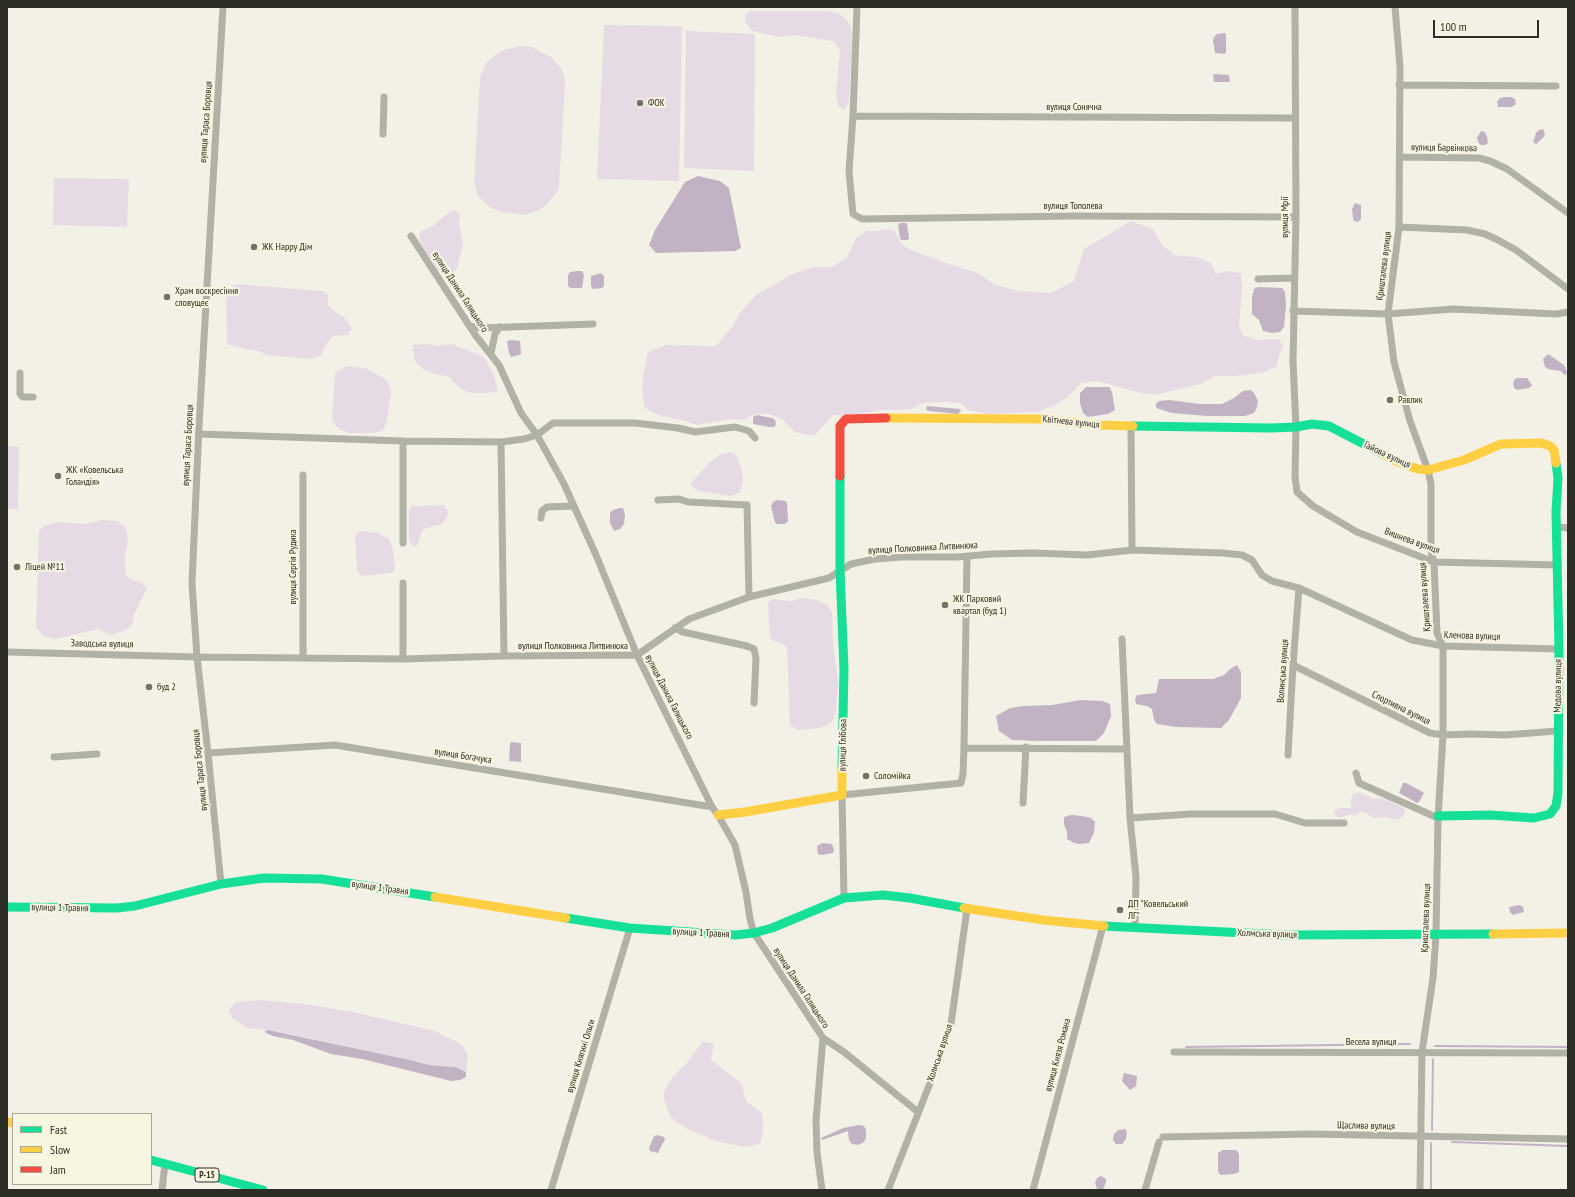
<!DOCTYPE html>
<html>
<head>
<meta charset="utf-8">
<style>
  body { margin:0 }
  #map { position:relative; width:1575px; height:1197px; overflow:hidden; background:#f3f1e6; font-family:"PT Sans Narrow",sans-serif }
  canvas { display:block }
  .frame { position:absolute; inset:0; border:8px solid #2e2d25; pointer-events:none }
  .legend { position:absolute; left:12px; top:1113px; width:140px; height:72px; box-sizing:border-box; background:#f8f5e1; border:1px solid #a7a596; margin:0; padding:5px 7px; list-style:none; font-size:12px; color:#2e2d25 }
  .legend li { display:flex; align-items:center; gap:8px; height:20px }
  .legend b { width:20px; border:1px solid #a7a596 }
  .scale { position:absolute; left:1433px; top:20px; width:106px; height:18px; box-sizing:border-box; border:2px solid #2e2d25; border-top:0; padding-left:5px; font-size:12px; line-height:14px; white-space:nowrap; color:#2e2d25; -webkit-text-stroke:3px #f8f5e1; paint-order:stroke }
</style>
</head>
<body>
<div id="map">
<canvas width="1575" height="1197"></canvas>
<div class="frame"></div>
<ul class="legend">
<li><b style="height:5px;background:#16e098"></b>Fast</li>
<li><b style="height:5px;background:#ffcf43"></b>Slow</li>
<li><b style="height:5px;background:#f24e42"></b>Jam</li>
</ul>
<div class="scale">100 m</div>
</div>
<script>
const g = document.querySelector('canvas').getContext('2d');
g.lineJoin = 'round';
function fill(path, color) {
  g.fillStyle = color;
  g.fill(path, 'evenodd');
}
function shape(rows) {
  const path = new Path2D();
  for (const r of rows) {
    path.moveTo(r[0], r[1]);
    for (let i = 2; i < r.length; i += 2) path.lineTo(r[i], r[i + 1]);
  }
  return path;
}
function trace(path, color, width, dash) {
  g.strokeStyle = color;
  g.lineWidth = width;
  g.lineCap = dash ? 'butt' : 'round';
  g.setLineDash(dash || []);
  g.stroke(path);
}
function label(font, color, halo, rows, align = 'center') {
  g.font = font + ' "PT Sans Narrow",sans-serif';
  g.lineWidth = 4;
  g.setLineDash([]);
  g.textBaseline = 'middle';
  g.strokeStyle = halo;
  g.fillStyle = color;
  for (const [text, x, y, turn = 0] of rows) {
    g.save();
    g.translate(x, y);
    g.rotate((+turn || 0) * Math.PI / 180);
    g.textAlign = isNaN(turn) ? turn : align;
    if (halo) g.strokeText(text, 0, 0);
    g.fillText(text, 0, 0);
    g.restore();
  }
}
fill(shape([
  [750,11,827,11,840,14,847,20,851,27,852,42,849,102,844,110,838,106,836,94,840,50,833,41,795,35,779,37,752,31,745,22,746,14],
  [604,25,682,26,679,181,597,179],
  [686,31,755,34,754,171,684,168],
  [522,46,532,47,551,57,561,68,564,76,565,84,559,187,556,194,545,206,539,210,526,215,501,212,490,207,478,196,474,182,480,79,481,74,486,63,497,54,504,50],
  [54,178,129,179,127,227,53,225],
  [455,210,460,215,459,225,463,243,457,268,452,276,447,276,440,272,421,245,419,235,421,231,433,226,449,212],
  [1131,221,1153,229,1162,245,1174,255,1196,257,1211,263,1216,274,1229,271,1241,273,1242,287,1239,325,1243,335,1257,340,1279,339,1283,346,1279,355,1277,366,1262,373,1236,376,1215,376,1201,384,1154,395,1140,393,1098,381,1081,383,1068,397,1053,406,1037,412,987,414,968,410,961,403,946,402,923,403,911,409,897,410,879,410,856,415,833,415,814,436,795,432,782,419,770,414,759,414,750,416,745,420,731,419,697,425,686,421,658,415,645,408,642,392,643,375,648,352,666,345,716,346,731,328,740,313,756,295,793,274,813,267,832,267,847,257,856,238,866,231,877,231,887,229,895,231,899,241,908,249,949,264,978,273,995,285,1019,291,1051,293,1074,281,1084,249],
  [235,284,323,291,328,295,328,305,334,311,344,317,352,328,348,335,333,336,325,346,322,355,312,359,267,355,258,351,245,349,227,344,226,301,230,288],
  [426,344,437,346,452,344,484,357,493,373,498,391,489,393,471,393,461,389,448,376,438,375,424,370,415,361,412,345],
  [347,366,365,368,387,380,391,392,387,422,383,430,374,433,350,433,340,430,334,424,332,417,335,373],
  [7,446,19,447,18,509,7,509],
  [731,452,737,456,742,472,743,481,740,492,731,496,706,492,696,490,692,486,691,483,709,463,721,454],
  [443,505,447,509,448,515,442,524,423,529,417,546,413,546,409,540,409,509,412,506],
  [102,520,117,521,126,528,128,541,125,558,126,576,132,580,141,582,147,589,134,614,132,624,126,630,111,635,98,629,56,639,44,636,36,627,39,531,44,526,58,522,86,524],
  [360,531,377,533,389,539,393,550,395,568,392,573,362,576,357,571,355,536],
  [801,598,817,600,826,604,832,612,833,642,838,682,836,710,833,720,828,725,819,728,798,730,790,726,787,647,780,642,775,642,770,637,768,602,773,599,791,601],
  [1360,792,1374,799,1379,798,1384,799,1404,808,1405,813,1402,817,1396,820,1385,817,1373,818,1365,812,1360,812,1355,816,1351,814,1339,818,1335,815,1334,811,1340,808,1352,808,1350,803,1353,794],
  [261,1000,304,1004,353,1012,435,1031,461,1044,468,1054,466,1072,455,1067,429,1065,410,1060,294,1035,268,1030,248,1028,233,1019,229,1010,235,1002],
  [703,1041,714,1044,711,1060,741,1083,746,1101,762,1113,763,1130,760,1144,745,1147,715,1141,686,1128,671,1118,664,1100,664,1092,672,1077,685,1065,696,1051]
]), '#e6dbe4');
fill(shape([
  [1225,33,1226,35,1226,53,1224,54,1215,53,1213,40,1214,37,1217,34],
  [1214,74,1229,75,1230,82,1214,82,1213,75],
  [1505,97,1511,97,1515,99,1516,104,1512,107,1498,107,1497,102,1500,98],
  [1543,129,1545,134,1543,138,1536,144,1533,142,1536,133,1539,130],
  [1481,131,1485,132,1487,137,1488,143,1485,145,1481,145,1478,142,1477,138],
  [698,176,720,181,729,188,741,248,735,251,656,253,649,245,655,230,685,182],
  [1355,203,1361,205,1361,219,1358,222,1354,221,1353,218,1352,209],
  [900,223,906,223,907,224,909,238,908,240,901,240,900,238,898,225],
  [577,271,582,271,584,275,582,288,570,288,568,286,568,275,570,272],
  [601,273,604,276,604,286,602,288,593,289,591,286,591,276],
  [1258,287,1282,288,1285,292,1286,305,1284,327,1280,332,1272,333,1263,331,1259,320,1252,314,1252,297,1254,289],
  [511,340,520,341,521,354,519,355,511,357,509,353,507,341],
  [1548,354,1564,365,1567,372,1566,375,1563,374,1561,371,1548,369,1545,367,1543,359],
  [1517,378,1527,378,1532,385,1529,388,1517,390,1514,388,1513,384,1514,380],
  [1086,387,1109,387,1112,392,1115,410,1108,414,1088,417,1083,413,1080,403,1080,393],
  [1251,390,1254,393,1258,401,1257,407,1254,413,1245,416,1207,416,1172,413,1156,408,1156,404,1159,401,1169,400,1200,404,1222,404,1234,398,1243,391],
  [927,406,960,409,961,411,958,414,929,411,926,410],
  [757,415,772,418,775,420,776,424,774,427,769,427,753,424,753,417],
  [777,500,785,501,787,503,788,521,785,524,776,524,774,519,771,506,773,502],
  [620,508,623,508,625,515,624,524,620,529,614,531,610,523,610,513,613,510],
  [1237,665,1241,672,1241,698,1229,720,1221,728,1176,727,1157,724,1154,720,1152,709,1147,706,1136,704,1135,699,1137,695,1156,693,1159,679,1213,679,1224,675,1230,669],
  [1081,700,1103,701,1110,704,1111,716,1104,733,1096,741,1041,741,1012,740,999,731,996,716,1010,708,1023,706,1052,705],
  [511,742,521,743,521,762,509,761,510,744],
  [1403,783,1406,783,1423,792,1424,793,1419,802,1417,803,1399,793],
  [1071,815,1082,816,1091,818,1095,822,1094,833,1089,843,1079,844,1074,843,1067,839,1067,832,1064,824,1064,817],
  [822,843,832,844,834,850,833,853,822,855,818,854,817,846],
  [1520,905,1523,907,1524,912,1513,915,1510,912,1509,907],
  [268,1030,410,1060,429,1065,455,1067,466,1072,466,1077,460,1080,451,1081,362,1059,331,1054,293,1040,273,1036,266,1033,265,1031],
  [1124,1073,1137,1076,1136,1086,1130,1090,1122,1081],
  [859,1125,864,1126,866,1130,866,1138,864,1142,858,1145,852,1144,849,1140,848,1131,822,1140,821,1138,843,1128],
  [1125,1129,1127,1132,1126,1139,1122,1144,1116,1144,1113,1140,1114,1134,1118,1130],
  [657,1135,664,1137,665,1139,658,1153,650,1151,649,1148,654,1136],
  [1223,1150,1236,1150,1239,1154,1239,1172,1234,1174,1220,1175,1218,1171,1218,1153],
  [1101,1176,1106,1179,1106,1182,1103,1190,1101,1190,1097,1189,1095,1183,1097,1178]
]), '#c1b3c3');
trace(shape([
  [1435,1046,1568,1047],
  [1186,1047,1410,1044],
  [1432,1130,1433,1059],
  [1452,1142,1568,1146],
  [1431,1190,1431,1143]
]), '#c1b3c3', 2);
trace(shape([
  [857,7,853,116,849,171,853,214,862,219,1074,216,1296,217],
  [1295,7,1296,217,1293,361,1296,427,1295,477,1297,492,1313,506,1357,532,1434,562,1558,565],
  [1395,7,1400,67,1399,227,1388,314,1394,362,1410,421,1428,470,1431,484,1431,552,1434,562,1437,633,1443,646,1443,735,1438,818,1436,935,1433,978,1422,1052,1420,1190],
  [1399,85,1556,86],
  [853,116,1295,118],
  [383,134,384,97],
  [1400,157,1479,158,1490,161,1507,169,1568,213],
  [1399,227,1467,230,1485,234,1496,239,1516,250,1568,289],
  [411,236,476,336,499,365,521,413,537,435,564,484,596,555,637,655,712,807,718,815,735,845,746,892,750,919,754,933,823,1038,816,1120,817,1152,822,1190],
  [1258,279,1294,278],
  [1293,311,1388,314,1453,309,1556,314,1568,312],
  [470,326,482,328,593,324],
  [491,353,495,334,500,327],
  [20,373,20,394,23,397,33,397],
  [1131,427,1132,550],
  [199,434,403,441,501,442,524,439,537,435,553,423,635,423,678,428,695,432,735,427,749,431,755,438],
  [403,441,403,543],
  [501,442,504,656],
  [303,475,303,658],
  [658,500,679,499,688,502,747,505,749,597],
  [541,518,542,511,547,507,573,506],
  [1558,527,1568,528],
  [967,556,964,748,1127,749],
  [675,628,683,632,747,646,754,649,756,658,754,703],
  [1122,639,1130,818,1136,877,1135,928],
  [7,652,197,657,403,659,504,656,637,655,689,619,749,597,829,578,851,564,875,559,902,557,957,557,992,554,1033,553,1087,555,1132,550,1223,553,1242,555,1252,560,1262,575,1272,581,1299,588,1412,640,1443,646,1559,649],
  [403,659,403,583],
  [1293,665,1430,733,1443,735,1471,734,1505,735,1557,731],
  [208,753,335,745,712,807],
  [1288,755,1293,665,1299,588],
  [54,757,97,754],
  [1356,773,1359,783,1438,818],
  [1023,803,1026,747],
  [1130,818,1191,814,1275,814,1305,823,1344,823],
  [221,884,208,753,197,657,192,583,199,426,223,7],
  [844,898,842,795,961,783,963,774,964,748],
  [823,1038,844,1052,918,1112],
  [1174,1052,1568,1053],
  [1163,1137,1311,1134,1568,1139],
  [162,1190,165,1164],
  [551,1190,630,928],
  [888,1190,936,1068,951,1024,967,909],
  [1033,1190,1103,926],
  [1145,1190,1159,1142]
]), '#b2b1a5', 7);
trace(shape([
  [1133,426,1271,428,1296,427,1312,424,1329,426,1383,454],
  [840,476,840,570,844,669,842,768],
  [1438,816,1490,815,1534,818,1550,814,1556,806,1558,793,1559,649,1556,512,1558,478,1556,463],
  [7,907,117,908,135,906,221,884,264,878,322,879,435,897],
  [566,918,630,928,735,935,754,933,772,928,844,898,883,895,910,898,964,908],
  [1104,926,1286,935,1493,934],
  [151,1160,263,1190]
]), '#16e098', 9);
trace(shape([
  [886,418,1041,419,1097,425,1133,426],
  [1383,454,1398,462,1418,469,1428,470,1464,460,1501,444,1542,443,1550,446,1554,450,1556,463],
  [718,815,745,812,842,795,842,768],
  [435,897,566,918],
  [964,908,1043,920,1104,926],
  [1493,934,1568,933],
  [7,1122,13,1123]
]), '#ffcf43', 9);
trace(shape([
  [840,476,840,426,846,419,886,418]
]), '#f24e42', 9);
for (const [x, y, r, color] of [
  [640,103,4,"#737269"],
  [254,247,4,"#737269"],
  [167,297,4,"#737269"],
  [1390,400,4,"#737269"],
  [58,476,4,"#737269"],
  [17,567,4,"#737269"],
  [945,605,4,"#737269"],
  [149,687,4,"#737269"],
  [866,776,4,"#737269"],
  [1120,910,4,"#737269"]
]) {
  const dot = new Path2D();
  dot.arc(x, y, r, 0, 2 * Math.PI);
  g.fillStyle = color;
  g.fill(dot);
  trace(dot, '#f8f5e1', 1.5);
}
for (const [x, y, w] of [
  [207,1175,24]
]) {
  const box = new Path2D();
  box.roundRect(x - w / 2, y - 7, w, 14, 3);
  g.fillStyle = '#f8f5e1';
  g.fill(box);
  trace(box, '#2e2d25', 1);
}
label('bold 9px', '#2e2d25', null, [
  ["Р-15",207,1175]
]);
label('10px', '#2e2d25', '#f8f5e1', [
  ["ФОК",648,103],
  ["ЖК Happy Дім",262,247],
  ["Храм воскресіння",175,291],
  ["словущеє",175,303],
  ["Равлик",1398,400],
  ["ЖК «Ковельська",66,470],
  ["Голандія»",66,482],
  ["Ліцей №11",25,567],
  ["ЖК Парковий",953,599],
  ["квартал (буд 1)",953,611],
  ["буд 2",157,687],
  ["Соломійка",874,776],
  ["ДП \"Ковельський",1128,904],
  ["ЛГ\"",1128,916]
], 'left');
label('10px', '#2e2d25', '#f8f5e1', [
  ["вулиця Сонячна",1074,107],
  ["вулиця Тараса Боровця",206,122,-86],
  ["вулиця Барвінкова",1444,148,1],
  ["вулиця Тополева",1073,206],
  ["вулиця Мрії",1285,217,-90],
  ["Кришталева вулиця",1384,266,-83],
  ["вулиця Данила Галицького",460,292,57],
  ["Квітнева вулиця",1071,422,6],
  ["вулиця Тараса Боровця",188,445,-87],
  ["Гайова вулиця",1387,455,25],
  ["Вишнева вулиця",1412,541,20],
  ["вулиця Полковника Литвинюка",923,548,-3],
  ["вулиця Сергія Рудика",293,567,-90],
  ["Кришталева вулиця",1425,597,-94],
  ["Кленова вулиця",1472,636,2],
  ["Заводська вулиця",102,644,1],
  ["вулиця Полковника Литвинюка",573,646],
  ["Волинська вулиця",1283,671,-86],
  ["Медова вулиця",1558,686,-89],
  ["вулиця Данила Галицького",669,697,63],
  ["Спортивна вулиця",1401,708,26],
  ["вулиця Глібова",843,745,-89],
  ["вулиця Богачука",463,756,9],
  ["вулиця Тараса Боровця",200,770,-96],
  ["вулиця 1 Травня",380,888,8],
  ["вулиця 1 Травня",60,908,1],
  ["Кришталева вулиця",1426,918,-88],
  ["вулиця 1 Травня",701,933,3],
  ["Холмська вулиця",1267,934,2],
  ["вулиця Данила Галицького",801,988,57],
  ["Весела вулиця",1371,1042],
  ["Холмська вулиця",940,1053,-71],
  ["вулиця Князя Романа",1058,1055,-75],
  ["вулиця Княгині Ольги",581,1056,-73],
  ["Щаслива вулиця",1366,1126,1]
]);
</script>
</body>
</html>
